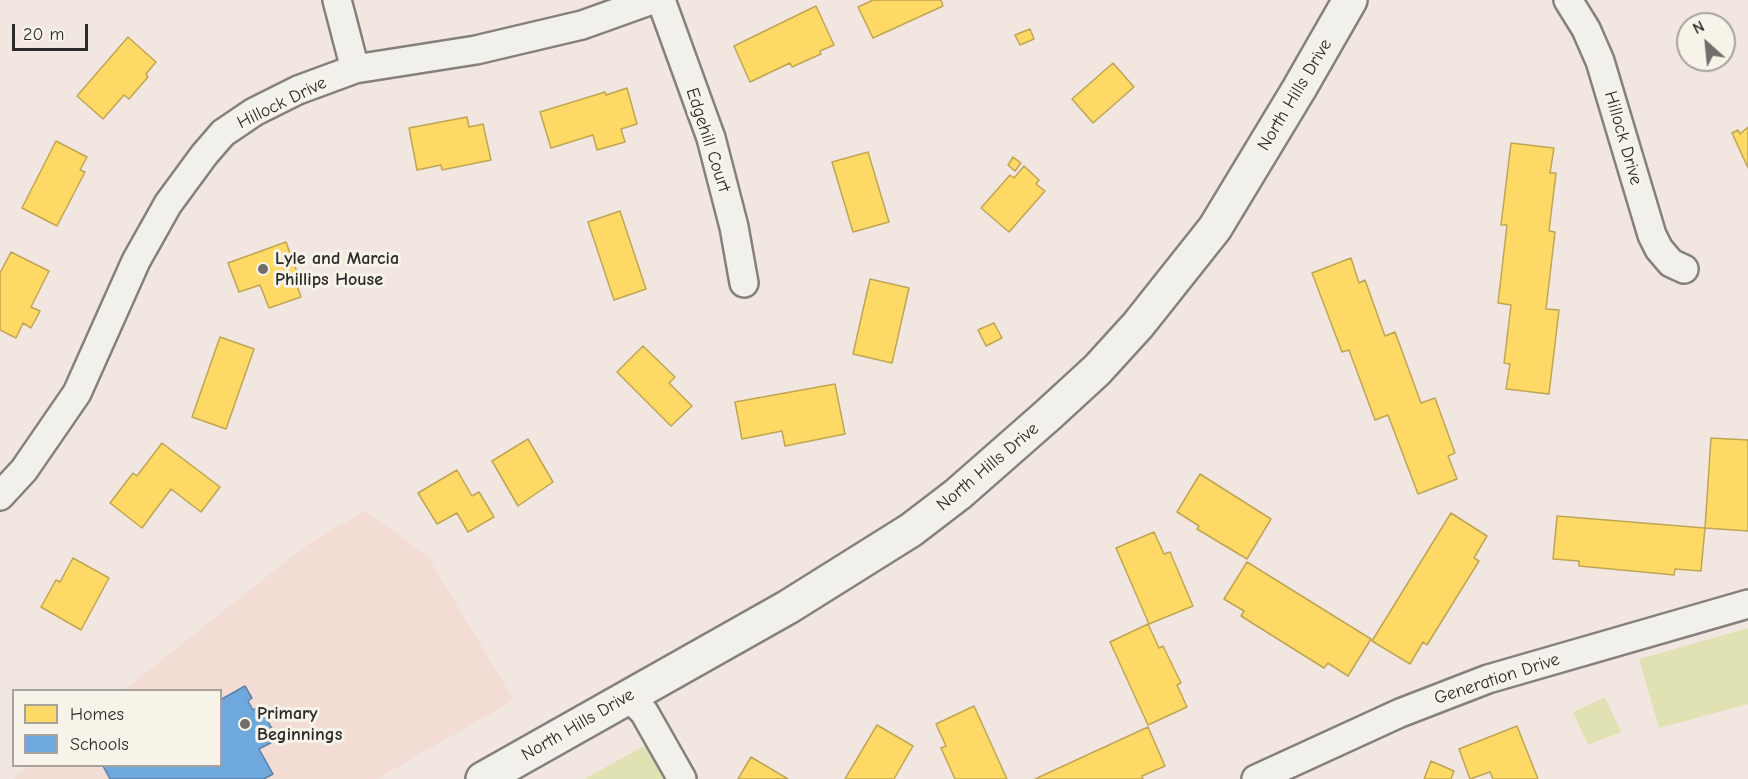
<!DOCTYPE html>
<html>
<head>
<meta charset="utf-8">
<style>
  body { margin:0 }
  #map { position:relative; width:1748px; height:779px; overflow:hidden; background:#f2e7e0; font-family:"Comic Neue",sans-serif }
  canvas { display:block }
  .legend { position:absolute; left:12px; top:689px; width:210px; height:78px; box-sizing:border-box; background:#f7f3e8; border:2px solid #a5a39c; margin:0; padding:8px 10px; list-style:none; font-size:18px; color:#2b2b2b }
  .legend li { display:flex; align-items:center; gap:12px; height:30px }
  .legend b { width:30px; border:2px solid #a5a39c }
  .north { position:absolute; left:1676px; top:12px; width:60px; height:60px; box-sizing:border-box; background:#f7f3e8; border:2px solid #a5a39c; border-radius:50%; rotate:333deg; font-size:16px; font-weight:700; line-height:24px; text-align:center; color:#2b2b2b }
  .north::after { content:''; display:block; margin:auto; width:21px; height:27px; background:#716d6a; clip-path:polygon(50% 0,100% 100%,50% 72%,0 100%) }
  .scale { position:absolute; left:12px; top:24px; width:76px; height:27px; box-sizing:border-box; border:3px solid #2b2b2b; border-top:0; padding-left:8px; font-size:18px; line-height:21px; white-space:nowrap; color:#2b2b2b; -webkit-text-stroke:4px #f7f3e8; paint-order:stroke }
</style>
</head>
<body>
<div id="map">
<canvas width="1748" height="779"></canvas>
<ul class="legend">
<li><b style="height:16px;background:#ffd966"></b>Homes</li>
<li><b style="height:16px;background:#6fa8dc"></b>Schools</li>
</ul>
<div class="north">N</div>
<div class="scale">20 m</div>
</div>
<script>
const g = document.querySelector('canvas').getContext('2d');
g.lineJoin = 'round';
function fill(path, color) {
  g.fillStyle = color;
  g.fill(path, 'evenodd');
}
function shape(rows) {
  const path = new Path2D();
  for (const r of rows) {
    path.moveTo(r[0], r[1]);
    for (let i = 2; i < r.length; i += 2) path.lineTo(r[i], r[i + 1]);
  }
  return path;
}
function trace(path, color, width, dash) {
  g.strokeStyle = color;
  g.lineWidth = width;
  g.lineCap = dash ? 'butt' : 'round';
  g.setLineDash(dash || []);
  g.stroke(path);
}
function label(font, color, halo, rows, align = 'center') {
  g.font = font + ' "Comic Neue",sans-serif';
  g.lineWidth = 6;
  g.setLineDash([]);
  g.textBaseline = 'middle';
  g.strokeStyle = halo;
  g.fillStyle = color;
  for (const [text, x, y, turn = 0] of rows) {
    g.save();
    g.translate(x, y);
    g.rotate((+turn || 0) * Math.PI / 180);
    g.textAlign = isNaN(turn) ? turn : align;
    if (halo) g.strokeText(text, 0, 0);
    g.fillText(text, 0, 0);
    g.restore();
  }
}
fill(shape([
  [365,511,427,555,514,700,377,779,12,779,29,766,220,766,220,690,124,690,308,544]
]), '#f2dcd3');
fill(shape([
  [1748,628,1748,704,1659,728,1639,659],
  [1605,697,1621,732,1588,745,1573,712],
  [644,746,676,779,584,779]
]), '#e0e2b4');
const homes = shape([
  [873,0,941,0,943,6,873,38,858,7,873,0],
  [816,6,834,45,820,51,821,54,792,67,790,63,750,82,734,46,816,6],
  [1030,29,1034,39,1020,45,1015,35,1030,29],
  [128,37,156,62,146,74,148,77,129,99,124,95,103,119,77,96,128,37],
  [1113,63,1134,87,1093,123,1072,99,1113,63],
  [627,88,637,124,621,129,625,142,597,150,593,135,551,148,540,112,605,92,606,95,627,88],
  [467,117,469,127,483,124,491,160,442,170,441,165,417,170,409,128,467,117],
  [1748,127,1748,168,1732,133,1738,130,1740,134,1748,127],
  [56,141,87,157,80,170,85,172,57,226,22,208,56,141],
  [1511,143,1554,148,1550,173,1556,173,1549,231,1555,232,1546,309,1559,310,1549,394,1506,389,1510,364,1504,363,1511,305,1498,303,1507,225,1501,225,1511,143],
  [868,152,889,222,853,232,832,162,868,152],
  [1013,157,1021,163,1015,171,1008,165,1013,157],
  [1024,166,1039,180,1036,184,1045,191,1009,232,981,208,1010,175,1014,178,1024,166],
  [620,211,646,289,614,300,588,222,620,211],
  [286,242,298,275,294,277,301,297,269,308,260,285,239,292,228,263,286,242],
  [11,252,49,271,31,307,40,311,31,328,23,323,16,338,0,330,0,273,11,252],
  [1351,258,1359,283,1365,280,1385,336,1395,332,1421,403,1435,398,1455,453,1448,456,1457,479,1418,494,1388,415,1375,420,1349,350,1342,352,1312,273,1351,258],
  [870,279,909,288,892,363,853,354,870,279],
  [994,323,1002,338,986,346,978,330,994,323],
  [220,337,254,349,226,429,192,417,220,337],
  [643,346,675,377,669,383,692,406,671,426,617,372,643,346],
  [835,384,845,434,785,446,782,431,742,439,735,402,835,384],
  [1711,438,1748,440,1748,531,1705,528,1711,438],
  [528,439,553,482,518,506,492,461,528,439],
  [162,443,220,487,201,512,171,489,142,528,110,503,133,473,137,476,162,443],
  [457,470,472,496,479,492,494,517,468,532,457,513,437,524,418,493,457,470],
  [1200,474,1271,519,1247,559,1197,529,1199,526,1177,512,1200,474],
  [1451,513,1487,536,1474,558,1479,561,1427,645,1423,642,1410,664,1372,641,1451,513],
  [1557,516,1705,528,1701,571,1675,569,1674,575,1579,566,1579,561,1553,559,1557,516],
  [1154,532,1164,554,1170,552,1193,606,1149,624,1116,548,1154,532],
  [73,558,109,578,81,630,41,607,56,580,60,582,73,558],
  [1247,562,1371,639,1348,676,1328,663,1324,668,1241,616,1244,611,1224,599,1247,562],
  [1148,624,1159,648,1163,646,1181,683,1177,685,1187,707,1148,725,1110,642,1148,624],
  [974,706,1007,779,955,779,941,748,946,746,936,724,974,706],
  [877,725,913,746,894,779,845,779,877,725],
  [1517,726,1538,779,1493,779,1490,772,1470,779,1459,749,1517,726],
  [1148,727,1165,766,1142,776,1143,779,1035,779,1148,727],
  [751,757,788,779,738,779,751,757],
  [1431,761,1454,771,1451,779,1424,779,1431,761]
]);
fill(homes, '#ffd966');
trace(homes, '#bfa554', 1.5);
const schools = shape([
  [245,686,252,698,248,701,253,710,259,706,278,739,259,749,273,774,264,779,110,779,103,766,220,766,220,700,245,686]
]);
fill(schools, '#6fa8dc');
trace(schools, '#5b82a7', 1.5);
const minor = shape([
  [337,0,355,69],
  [661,0,711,138,734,227,744,283],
  [1568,0,1586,29,1600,61,1652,235,1659,249,1671,263,1684,269],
  [0,496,24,470,77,393,136,261,168,204,204,155,223,133,254,112,298,90,355,69,476,50,582,25,652,0],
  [627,696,644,712,682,779],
  [1256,779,1400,713,1488,679,1748,604]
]);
const secondary = shape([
  [483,779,788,607,911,530,958,494,1048,415,1097,370,1138,325,1215,228,1299,89,1350,0]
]);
trace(minor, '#85807c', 32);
trace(secondary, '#85807c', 38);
trace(minor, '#f2f0eb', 27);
trace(secondary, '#f2f0eb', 33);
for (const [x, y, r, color] of [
  [263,269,6,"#716d6a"],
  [245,724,6,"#716d6a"]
]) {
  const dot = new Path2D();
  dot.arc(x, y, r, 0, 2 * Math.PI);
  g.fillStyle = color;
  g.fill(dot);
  trace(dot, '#f7f3e8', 2);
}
label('18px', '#2b2b2b', '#f7f3e8', [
  ["North Hills Drive",1295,95,-59],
  ["Hillock Drive",282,103,-26],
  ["Hillock Drive",1623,138,74],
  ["Edgehill Court",708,140,72],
  ["North Hills Drive",988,467,-40],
  ["Generation Drive",1497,679,-18],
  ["North Hills Drive",578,725,-30]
]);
label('bold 18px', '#2b2b2b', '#f7f3e8', [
  ["Lyle and Marcia",275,259],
  ["Phillips House",275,280],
  ["Primary",257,714],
  ["Beginnings",257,735]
], 'left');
</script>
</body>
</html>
